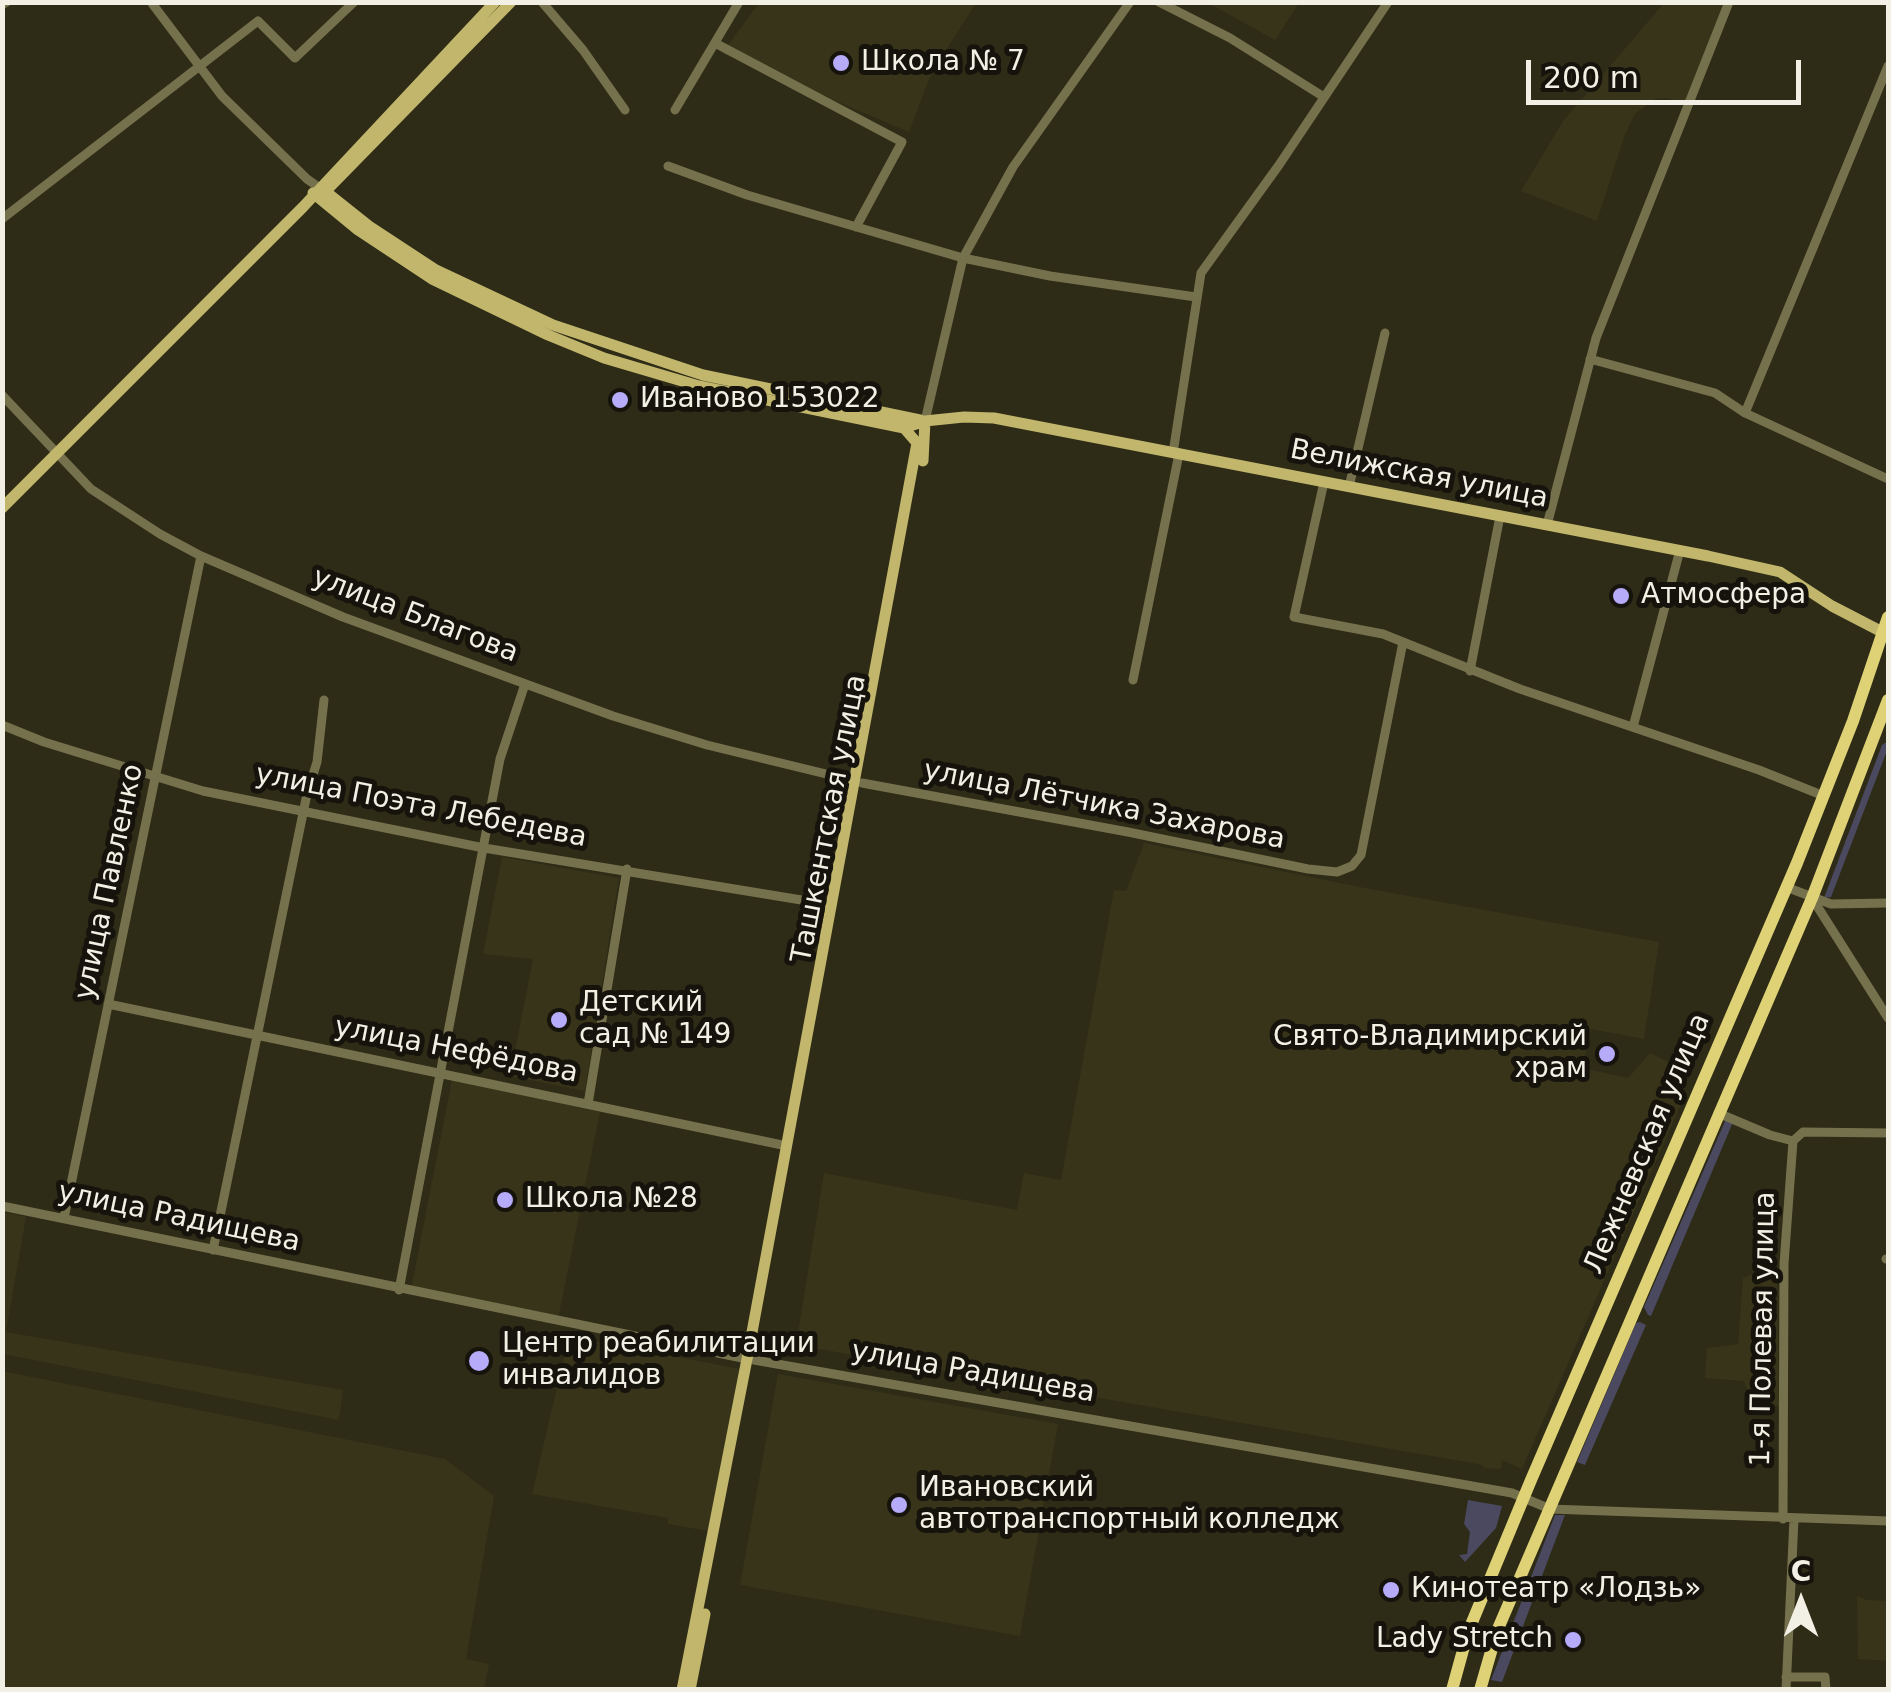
<!DOCTYPE html>
<html>
<head>
<meta charset="utf-8">
<style>
  body { margin:0 }
  #map { position:relative; width:1891px; height:1692px; overflow:hidden; background:#2e2b17; font-family:"DejaVu Sans",sans-serif }
  canvas { display:block }
  .frame { position:absolute; inset:0; border:5px solid #f2f0e4; pointer-events:none }
  .north { position:absolute; left:1751px; top:1552px; width:100px; height:100px; -webkit-text-stroke:8px #15130b; paint-order:stroke; rotate:0deg; font-size:28px; font-weight:700; line-height:40px; text-align:center; color:#f2f0e4 }
  .north::after { content:''; display:block; margin:auto; width:35px; height:45px; background:#f2f0e4; clip-path:polygon(50% 0,100% 100%,50% 72%,0 100%) }
  .scale { position:absolute; left:1526px; top:60px; width:275px; height:45px; box-sizing:border-box; border:5px solid #f2f0e4; border-top:0; padding-left:12px; font-size:30px; line-height:35px; white-space:nowrap; color:#f2f0e4; -webkit-text-stroke:8px #15130b; paint-order:stroke }
</style>
</head>
<body>
<div id="map">
<canvas width="1891" height="1692"></canvas>
<div class="frame"></div>
<div class="north">С</div>
<div class="scale">200 m</div>
</div>
<script>
const g = document.querySelector('canvas').getContext('2d');
g.lineJoin = 'round';
function fill(path, color) {
  g.fillStyle = color;
  g.fill(path, 'evenodd');
}
function shape(rows) {
  const path = new Path2D();
  for (const r of rows) {
    path.moveTo(r[0], r[1]);
    for (let i = 2; i < r.length; i += 2) path.lineTo(r[i], r[i + 1]);
  }
  return path;
}
function trace(path, color, width, dash) {
  g.strokeStyle = color;
  g.lineWidth = width;
  g.lineCap = dash ? 'butt' : 'round';
  g.setLineDash(dash || []);
  g.stroke(path);
}
function label(font, color, halo, rows, align = 'center') {
  g.font = font + ' "DejaVu Sans",sans-serif';
  g.lineWidth = 10;
  g.setLineDash([]);
  g.textBaseline = 'middle';
  g.strokeStyle = halo;
  g.fillStyle = color;
  for (const [text, x, y, turn = 0] of rows) {
    g.save();
    g.translate(x, y);
    g.rotate((+turn || 0) * Math.PI / 180);
    g.textAlign = isNaN(turn) ? turn : align;
    if (halo) g.strokeText(text, 0, 0);
    g.fillText(text, 0, 0);
    g.restore();
  }
}
fill(shape([
  [759,3,976,3,932,72,909,132,722,53],
  [1208,3,1299,3,1275,40],
  [1664,3,1733,3,1690,105,1667,98,1655,99,1635,114,1625,134,1597,221,1521,191,1563,121],
  [1144,843,1360,887,1659,942,1644,1039,1591,1029,1583,1065,1586,1069,1628,1078,1650,1053,1683,1069,1670,1099,1681,1104,1522,1469,1502,1460,1501,1469,1484,1468,1483,1465,796,1345,824,1173,1017,1210,1024,1173,1061,1180,1114,890,1126,891],
  [502,857,619,878,585,1091,510,1076,533,959,483,954],
  [452,1080,600,1112,558,1319,411,1289],
  [3,1212,26,1217,6,1332,343,1390,339,1420,3,1354],
  [1777,1270,1779,1406,1753,1405,1744,1381,1705,1378,1707,1348,1738,1344,1743,1278,1759,1271],
  [569,1336,740,1369,708,1531,668,1524,668,1518,532,1494],
  [2,1371,445,1459,494,1496,466,1659,489,1664,484,1689,3,1689],
  [778,1374,1058,1424,1020,1636,740,1585],
  [1857,1596,1867,1600,1888,1601,1888,1661,1858,1659]
]), '#383419');
fill(shape([
  [1888,741,1888,748,1831,897,1824,898,1882,745],
  [1726,1119,1733,1122,1651,1316,1648,1315,1644,1307],
  [1640,1322,1646,1325,1585,1465,1577,1462,1636,1323],
  [1468,1500,1502,1506,1496,1528,1465,1562,1459,1555,1467,1554,1470,1532,1464,1524],
  [1555,1515,1565,1515,1502,1682,1491,1680]
]), '#4b4960');
trace(shape([
  [151,2,222,96,307,179,324,191],
  [542,2,583,50,625,110],
  [1159,2,1230,38,1324,97],
  [2,5,7,2],
  [715,43,902,142,856,227],
  [675,110,739,2],
  [668,166,747,195,963,258,1050,276,1196,297],
  [2,219,258,21,295,58,354,2],
  [1590,359,1715,393,1745,413,1888,479],
  [2,395,91,489,160,534,201,556,343,617,613,716,707,745,855,781],
  [1745,413,1888,66],
  [925,421,963,258,1013,167,1130,2],
  [1173,453,1201,273,1279,165,1388,2],
  [1324,482,1294,617,1383,634,1520,689,1759,770,1824,796],
  [1349,487,1385,333],
  [1547,525,1596,338,1729,2],
  [1470,671,1500,516],
  [1133,680,1179,454],
  [2,725,44,742,203,791,484,848,832,905],
  [1633,727,1680,550],
  [862,783,1128,832,1308,869,1337,872,1352,866,1361,855,1403,642],
  [1786,887,1831,904,1888,903],
  [1812,898,1888,1018],
  [108,1004,787,1146],
  [588,1104,627,869],
  [1718,1113,1770,1135,1793,1141,1803,1132,1888,1133],
  [2,1206,747,1359],
  [64,1218,201,556],
  [213,1250,307,794,317,762,324,700],
  [1886,1259,1888,1259],
  [399,1290,500,759,525,684],
  [754,1360,1512,1493,1550,1509,1888,1521],
  [1783,1519,1784,1264,1793,1141],
  [1786,1677,1825,1677,1826,1690],
  [1786,1690,1794,1519]
]), '#76714d', 9);
trace(shape([
  [325,191,369,226,436,270,553,325,703,375,920,420],
  [313,193,358,230,432,279,548,335,604,358,699,386,904,428,917,443,747,1359,682,1690],
  [323,194,511,2],
  [904,428,925,421,964,417,994,418,1708,556,1780,572,1832,606,1888,635],
  [923,461,925,421],
  [2,508,303,207,495,2],
  [690,1690,705,1614]
]), '#c1b66b', 11);
trace(shape([
  [1452,1690,1468,1632,1531,1480,1797,863,1853,721,1888,617],
  [1480,1690,1497,1631,1812,898,1888,700]
]), '#dfd276', 12);
for (const [x, y, r, color] of [
  [841,63,10,"#b6abf8"],
  [620,400,10,"#b6abf8"],
  [1621,596,10,"#b6abf8"],
  [559,1020,10,"#b6abf8"],
  [1607,1054,10,"#b6abf8"],
  [505,1200,10,"#b6abf8"],
  [479,1361,12,"#b6abf8"],
  [899,1505,10,"#b6abf8"],
  [1391,1590,10,"#b6abf8"],
  [1573,1640,10,"#b6abf8"]
]) {
  const dot = new Path2D();
  dot.arc(x, y, r, 0, 2 * Math.PI);
  g.fillStyle = color;
  g.fill(dot);
  trace(dot, '#15130b', 4);
}
label('28px', '#f2f0e4', '#15130b', [
  ["Школа № 7",861,63],
  ["Иваново 153022",640,400],
  ["Атмосфера",1641,596],
  ["Детский",579,1004],
  ["сад № 149",579,1036],
  ["Свято-Владимирский",1587,1038,"right"],
  ["храм",1587,1070,"right"],
  ["Школа №28",525,1200],
  ["Центр реабилитации",502,1345],
  ["инвалидов",502,1377],
  ["Ивановский",919,1489],
  ["автотранспортный колледж",919,1521],
  ["Кинотеатр «Лодзь»",1411,1590],
  ["Lady Stretch",1553,1640,"right"]
], 'left');
label('28px', '#f2f0e4', '#15130b', [
  ["Велижская улица",1419,475,11],
  ["улица Благова",415,616,21],
  ["улица Лётчика Захарова",1104,806,11],
  ["улица Поэта Лебедева",421,807,11],
  ["Ташкентская улица",830,819,-79],
  ["улица Павленко",110,882,-78],
  ["улица Нефёдова",456,1051,11],
  ["Лежневская улица",1648,1144,-67],
  ["улица Радищева",179,1218,12],
  ["1-я Полевая улица",1764,1329,-89],
  ["улица Радищева",973,1373,10]
]);
</script>
</body>
</html>
